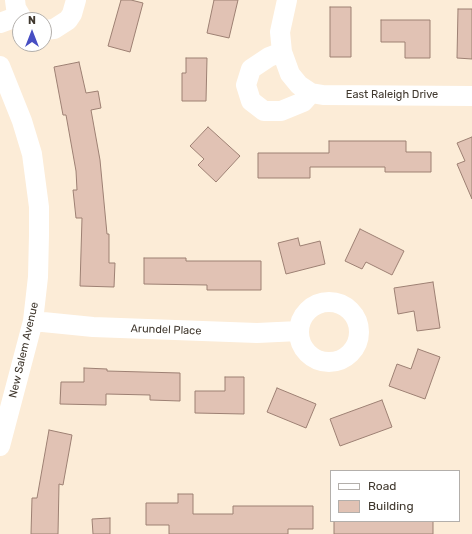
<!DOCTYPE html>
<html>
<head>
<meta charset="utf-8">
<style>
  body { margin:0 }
  #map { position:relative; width:472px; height:534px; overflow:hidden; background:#fcecd7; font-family:Rubik,sans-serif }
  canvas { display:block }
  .legend { position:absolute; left:330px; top:470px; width:130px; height:52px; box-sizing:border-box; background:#fff; border:1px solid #b3afab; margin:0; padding:5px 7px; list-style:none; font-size:12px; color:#40382e }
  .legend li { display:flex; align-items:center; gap:8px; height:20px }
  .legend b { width:20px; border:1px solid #b3afab }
  .north { position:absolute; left:12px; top:12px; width:40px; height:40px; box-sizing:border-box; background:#fff; border:1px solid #b3afab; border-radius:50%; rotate:0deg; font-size:11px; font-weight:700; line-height:16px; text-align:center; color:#40382e }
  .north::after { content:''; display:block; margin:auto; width:14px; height:18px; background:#474ec3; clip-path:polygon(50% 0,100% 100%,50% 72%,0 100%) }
</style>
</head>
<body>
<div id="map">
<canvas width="472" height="534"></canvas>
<ul class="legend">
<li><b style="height:5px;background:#fff"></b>Road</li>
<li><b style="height:11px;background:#e1c2b4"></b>Building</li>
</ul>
<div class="north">N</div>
</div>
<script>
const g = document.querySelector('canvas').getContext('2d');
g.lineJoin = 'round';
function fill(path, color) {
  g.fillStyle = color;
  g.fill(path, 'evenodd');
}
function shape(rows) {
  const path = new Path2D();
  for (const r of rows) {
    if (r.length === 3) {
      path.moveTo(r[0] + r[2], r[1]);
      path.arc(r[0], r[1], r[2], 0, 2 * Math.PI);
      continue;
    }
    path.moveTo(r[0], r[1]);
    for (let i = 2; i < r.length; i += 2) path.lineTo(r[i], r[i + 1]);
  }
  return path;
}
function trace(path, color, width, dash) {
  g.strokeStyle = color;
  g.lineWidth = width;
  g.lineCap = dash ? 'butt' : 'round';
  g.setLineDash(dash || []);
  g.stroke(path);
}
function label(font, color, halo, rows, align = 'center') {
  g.font = font + ' Rubik,sans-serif';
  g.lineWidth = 3;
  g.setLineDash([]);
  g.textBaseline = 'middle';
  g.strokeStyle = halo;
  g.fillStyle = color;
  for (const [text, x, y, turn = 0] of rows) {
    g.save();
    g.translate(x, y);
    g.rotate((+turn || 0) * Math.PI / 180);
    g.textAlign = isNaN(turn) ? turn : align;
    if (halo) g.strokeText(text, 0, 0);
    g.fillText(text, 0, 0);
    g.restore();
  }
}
const building = shape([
  [121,0,131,0,143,3,130,52,108,46,121,0],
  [214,0,238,0,229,38,207,33,214,0],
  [330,7,351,7,351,57,330,57,330,7],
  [458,9,472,9,472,59,457,58,458,9],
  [381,20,430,20,430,58,405,58,405,42,381,42,381,20],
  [186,58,207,58,206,101,182,101,182,73,186,73,186,58],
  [79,62,86,93,98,91,101,108,91,110,100,160,107,234,109,234,109,263,115,263,114,287,80,286,82,218,76,218,73,190,77,190,76,171,66,115,63,115,54,67,79,62],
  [208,127,240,156,216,182,198,165,204,159,190,146,208,127],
  [472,137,472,199,457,164,465,161,457,143,472,137],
  [329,141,406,141,406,152,431,152,431,172,385,172,385,167,310,167,310,178,258,178,258,153,329,153,329,141],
  [360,229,404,251,392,275,366,262,362,269,345,261,360,229],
  [298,238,300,246,320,241,325,264,286,274,278,243,298,238],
  [144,258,186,258,186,261,261,261,261,290,207,290,207,285,144,284,144,258],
  [433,282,440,328,417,331,414,311,398,314,394,288,433,282],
  [418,349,440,357,425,399,389,386,397,364,411,369,418,349],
  [84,368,107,369,107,371,180,373,180,401,150,400,150,395,106,394,106,405,60,404,61,382,84,382,84,368],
  [225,377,244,377,244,414,195,413,195,391,225,391,225,377],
  [277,388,316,404,306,428,267,412,277,388],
  [382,400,392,427,340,446,330,419,382,400],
  [49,430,72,435,63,485,59,484,58,534,31,534,32,498,37,498,49,430],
  [178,494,193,494,193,514,233,514,233,506,313,506,313,529,288,529,288,534,169,534,169,525,146,525,146,503,178,503,178,494],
  [110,518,110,534,93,534,92,519,110,518],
  [334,521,433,521,433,534,334,534,334,521]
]);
fill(building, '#e1c2b4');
trace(building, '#9d8073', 1);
trace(shape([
  [15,0,16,8,23,20],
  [287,0,280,32,282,52,290,74,299,85,311,93,323,95,472,96],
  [0,23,19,16],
  [44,30,54,29,68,20,72,14,76,0],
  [282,52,269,57,251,69,246,85,251,101,264,111,281,111,303,102,311,93],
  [0,66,22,121,32,154,39,207,39,235,38,277,33,321,0,446],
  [329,332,30],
  [33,321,93,327,257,333,299,331]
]), '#fff', 20);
label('11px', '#40382e', '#fff', [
  ["East Raleigh Drive",392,95],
  ["Arundel Place",166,330,2],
  ["New Salem Avenue",24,350,-77]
]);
</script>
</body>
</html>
